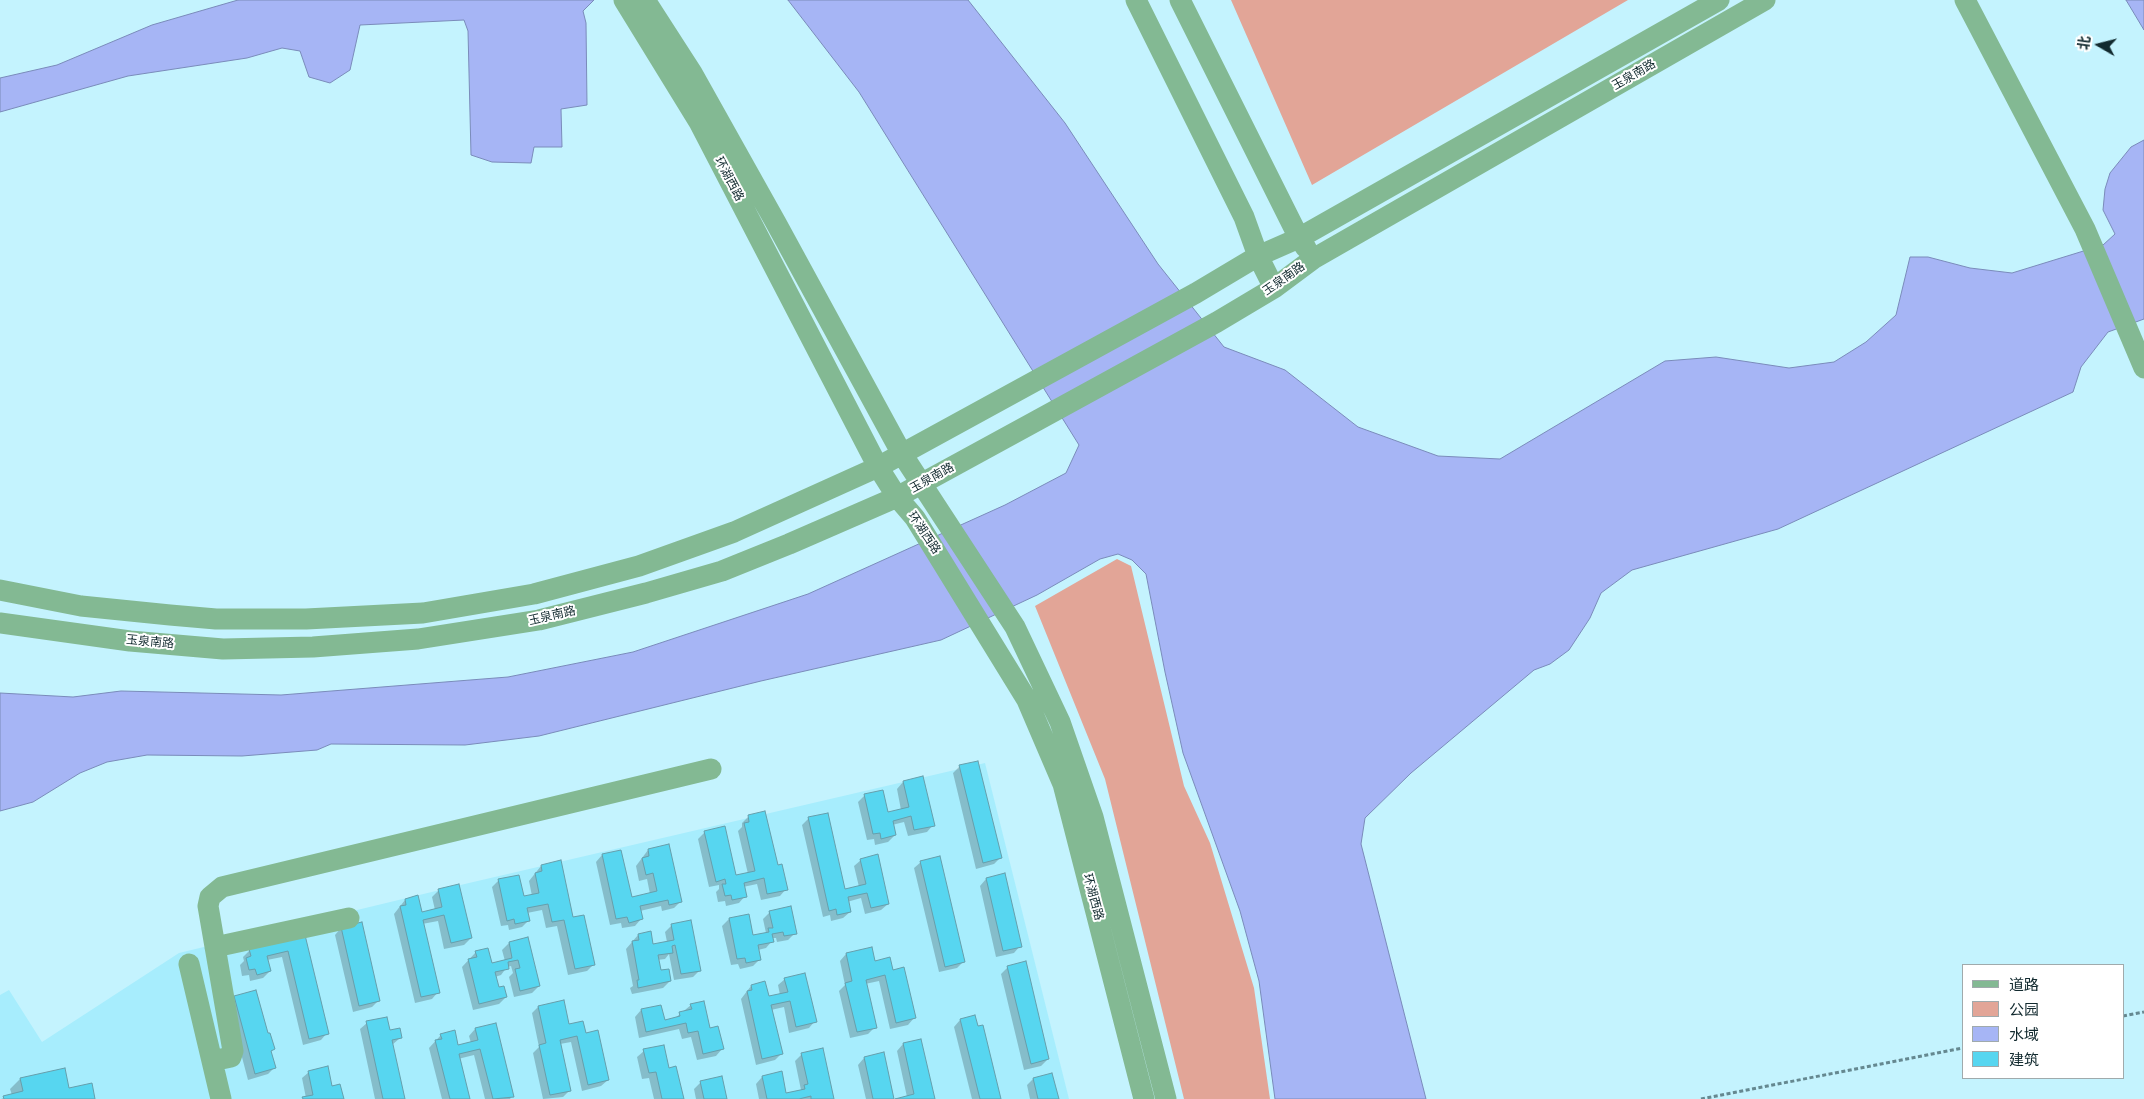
<!DOCTYPE html>
<html>
<head>
<meta charset="utf-8">
<style>
  body { margin:0 }
  #map { position:relative; width:2144px; height:1099px; overflow:hidden; background:#c4f3fe; font-family:"PT Sans Narrow","Noto Sans SC",sans-serif }
  canvas { display:block }
  .legend { position:absolute; left:1962px; top:964px; width:162px; height:115px; box-sizing:border-box; background:#fff; border:1px solid #a0aaac; margin:0; padding:6px 9px; list-style:none; font-size:15px; color:#122a2f }
  .legend li { display:flex; align-items:center; gap:10px; height:25px }
  .legend b { width:25px; border:1px solid #a0aaac }
  .north { position:absolute; left:2074px; top:20px; width:50px; height:50px; -webkit-text-stroke:4px #fff; paint-order:stroke; rotate:278deg; font-size:14px; font-weight:700; line-height:20px; text-align:center; color:#122a2f }
  .north::after { content:''; display:block; margin:auto; width:18px; height:22px; background:#122a2f; clip-path:polygon(50% 0,100% 100%,50% 72%,0 100%) }
</style>
</head>
<body>
<div id="map">
<canvas width="2144" height="1099"></canvas>
<ul class="legend">
<li><b style="height:6px;background:#83b993"></b>道路</li>
<li><b style="height:14px;background:#e2a597"></b>公园</li>
<li><b style="height:14px;background:#a6b5f5"></b>水域</li>
<li><b style="height:14px;background:#57d6f0"></b>建筑</li>
</ul>
<div class="north">北</div>
</div>
<script>
const g = document.querySelector('canvas').getContext('2d');
g.lineJoin = 'round';
function fill(path, color) {
  g.fillStyle = color;
  g.fill(path, 'evenodd');
}
function shape(rows) {
  const path = new Path2D();
  for (const r of rows) {
    path.moveTo(r[0], r[1]);
    for (let i = 2; i < r.length; i += 2) path.lineTo(r[i], r[i + 1]);
  }
  return path;
}
function trace(path, color, width, dash) {
  g.strokeStyle = color;
  g.lineWidth = width;
  g.lineCap = dash ? 'butt' : 'round';
  g.setLineDash(dash || []);
  g.stroke(path);
}
function label(font, color, halo, rows, align = 'center') {
  g.font = font + ' "PT Sans Narrow","Noto Sans SC",sans-serif';
  g.lineWidth = 4;
  g.setLineDash([]);
  g.textBaseline = 'middle';
  g.strokeStyle = halo;
  g.fillStyle = color;
  for (const [text, x, y, turn = 0] of rows) {
    g.save();
    g.translate(x, y);
    g.rotate((+turn || 0) * Math.PI / 180);
    g.textAlign = isNaN(turn) ? turn : align;
    if (halo) g.strokeText(text, 0, 0);
    g.fillText(text, 0, 0);
    g.restore();
  }
}
fill(shape([
  [985,763,1069,1099,0,1099,0,995,9,990,42,1042,179,953,469,883]
]), '#a7edfd');
fill(shape([
  [1231,0,1628,0,1312,185],
  [1117,559,1131,566,1184,786,1210,843,1254,988,1270,1099,1184,1099,1105,779,1035,606]
]), '#e2a597');
const water = shape([
  [238,0,594,0,583,11,586,23,587,105,561,109,562,147,534,147,531,163,492,162,471,155,468,31,464,20,360,25,350,70,330,83,309,77,300,51,282,48,247,58,128,76,0,112,0,78,57,65,152,25,238,0],
  [788,0,968,0,1065,123,1158,264,1224,347,1285,370,1358,427,1438,456,1500,459,1665,361,1716,357,1789,368,1834,362,1866,342,1896,315,1910,257,1928,257,1970,268,2012,273,2103,245,2115,234,2103,210,2105,189,2110,173,2131,147,2144,140,2144,319,2108,332,2081,367,2073,392,1778,529,1632,570,1601,593,1590,618,1569,650,1550,664,1534,670,1411,773,1365,818,1361,844,1426,1099,1275,1099,1259,981,1240,911,1183,753,1165,672,1146,574,1132,560,1118,554,1100,559,1037,595,941,640,761,681,539,736,465,745,331,744,317,750,242,756,147,755,107,762,80,773,33,802,0,811,0,693,73,697,121,691,281,695,508,677,633,652,808,594,1005,505,1066,473,1079,445,859,92,788,0],
  [2126,0,2144,0,2144,30,2126,0]
]);
fill(water, '#a6b5f5');
trace(water, '#7a8bba', 1);
fill(shape([
  [977,762,1000,858,994,864,976,869,953,773,959,767],
  [903,782,933,825,927,832,908,836,904,822,892,825,895,835,888,842,875,845,874,839,867,840,858,802,865,795,887,813,901,810,897,789],
  [748,817,777,867,786,889,780,896,761,900,757,884,743,887,745,896,739,903,726,906,725,901,718,902,716,892,719,889,719,885,709,887,698,839,705,832,735,877,748,874,738,831,742,827,742,823],
  [809,818,844,890,859,887,854,866,861,860,888,904,881,910,865,914,861,898,847,902,850,912,843,918,831,921,830,915,823,917,802,825],
  [648,850,680,902,674,908,662,911,661,906,640,911,641,919,635,926,622,928,621,923,610,925,596,862,602,855,631,898,650,894,647,879,639,881,636,866],
  [921,862,964,961,957,968,939,972,914,868],
  [541,866,572,918,594,964,587,971,568,975,557,926,546,928,542,910,527,913,529,920,522,927,509,930,508,925,501,926,492,887,499,880,523,898,532,896,529,881],
  [986,879,1020,946,1014,953,996,957,980,886],
  [439,890,471,938,464,945,444,949,438,921,422,924,438,992,432,999,415,1003,394,914,405,900,421,913,435,910,432,897],
  [770,912,795,933,788,940,777,942,776,938,772,938,772,941,766,948,758,950,760,959,753,966,740,969,738,964,731,965,722,926,729,919,748,915,752,937,766,933,763,919],
  [672,925,700,970,693,977,674,980,669,954,665,959,657,960,660,972,670,981,663,988,632,994,630,988,633,986,626,949,638,935,650,933,652,945,667,942,665,932],
  [341,928,379,1000,372,1007,353,1012,335,935],
  [304,937,327,1033,321,1040,303,1045,282,957,267,960,270,971,263,978,250,981,249,975,242,976,240,965,244,961,243,957,250,950],
  [527,939,539,986,532,993,514,997,509,977,513,973,511,966,507,967,501,975,495,977,498,989,506,997,499,1004,473,1010,462,967,476,952,491,964,505,961,502,950,509,943],
  [846,954,874,962,892,971,914,1018,908,1025,890,1029,879,981,865,984,875,1027,868,1034,850,1038,839,991,845,985,840,961],
  [1008,967,1048,1059,1041,1066,1024,1070,1001,974],
  [785,979,815,1021,809,1028,789,1033,784,1007,771,1010,781,1054,775,1060,756,1065,741,999,751,986,764,983,768,998,780,995,778,985],
  [235,997,273,1049,270,1052,274,1068,268,1074,248,1080,228,1004],
  [691,1005,722,1049,716,1056,697,1060,691,1037,682,1039,679,1029,639,1038,635,1017,641,1010,664,1021,674,1019],
  [538,1007,585,1034,608,1080,601,1086,582,1091,571,1042,560,1044,570,1090,563,1097,543,1099,533,1053,539,1047,532,1013],
  [960,1020,1000,1099,972,1099,954,1027],
  [367,1023,400,1038,392,1045,404,1099,375,1099,360,1029],
  [475,1029,512,1096,510,1099,485,1099,474,1055,458,1059,468,1099,442,1099,429,1048,441,1035,457,1047,471,1043,469,1036],
  [920,1040,934,1099,900,1099,907,1097,897,1051,903,1044],
  [644,1051,668,1070,683,1099,654,1099,649,1078,642,1079,637,1057],
  [802,1054,833,1099,759,1099,756,1084,762,1077,785,1094,801,1090,795,1061],
  [864,1058,893,1099,866,1099,858,1065],
  [309,1072,331,1087,342,1099,302,1099,306,1098,302,1078],
  [20,1079,94,1099,1,1099,12,1095,10,1089],
  [1033,1079,1057,1099,1030,1099,1027,1085],
  [701,1082,726,1099,696,1099,694,1089]
]), '#0003');
const building = shape([
  [978,761,1002,858,983,863,959,765,978,761],
  [923,776,935,826,914,830,911,816,893,821,896,835,881,839,880,833,873,834,864,794,883,790,888,812,909,807,903,781,923,776],
  [765,811,778,865,782,864,788,890,767,894,764,878,744,883,747,897,732,900,731,895,725,896,722,884,726,884,725,879,716,882,704,831,725,826,736,875,755,871,744,823,749,822,748,815,765,811],
  [828,813,845,889,866,884,860,859,878,854,889,904,871,908,867,893,848,897,851,912,837,915,836,909,829,911,808,817,828,813],
  [669,844,682,902,669,905,668,900,640,906,643,919,629,923,627,917,616,919,602,854,621,850,632,897,657,891,653,873,646,875,642,858,649,856,648,849,669,844],
  [940,856,965,962,945,967,920,861,940,856],
  [561,860,573,917,584,915,595,965,575,969,564,920,552,922,548,904,527,908,530,921,515,924,514,919,507,921,498,879,519,875,524,896,539,893,535,873,542,871,541,865,561,860],
  [1005,873,1022,947,1003,951,986,878,1005,873],
  [459,884,472,938,451,943,444,915,423,920,440,993,421,997,400,906,406,905,405,899,418,895,422,912,442,907,438,889,459,884],
  [791,906,797,934,784,936,783,932,772,934,774,942,758,945,761,960,746,963,745,958,737,959,729,918,749,914,753,935,769,932,768,928,773,928,769,911,791,906],
  [691,920,701,971,681,974,675,945,672,946,673,953,658,955,661,970,669,969,671,981,638,988,637,980,639,980,632,941,639,940,638,934,651,931,653,944,674,940,671,924,691,920],
  [362,922,380,1001,359,1006,341,927,362,922],
  [305,935,329,1034,309,1039,288,951,267,956,271,971,257,975,255,969,249,970,246,958,251,956,249,949,305,935],
  [528,937,540,986,520,991,515,969,520,968,518,960,508,962,509,969,495,972,499,987,504,986,507,997,479,1004,468,959,477,957,475,951,488,948,492,963,512,958,509,942,528,937],
  [872,947,875,961,890,957,893,970,904,967,916,1018,896,1023,885,975,866,980,877,1028,857,1032,845,983,852,981,846,953,872,947],
  [1026,961,1049,1059,1031,1064,1007,966,1026,961],
  [805,973,817,1022,796,1027,790,1001,771,1005,783,1054,762,1059,747,991,752,990,751,985,765,981,769,996,788,992,784,978,805,973],
  [256,990,268,1033,270,1033,275,1049,271,1051,276,1068,255,1074,234,996,256,990],
  [564,1000,569,1024,583,1021,586,1033,598,1030,609,1080,588,1085,577,1036,560,1040,571,1091,550,1095,539,1045,546,1043,538,1006,564,1000],
  [704,1001,710,1028,718,1026,724,1049,703,1054,698,1031,688,1033,686,1023,646,1032,641,1009,661,1005,665,1020,680,1016,679,1012,692,1009,690,1004,704,1001],
  [975,1015,978,1026,983,1025,1001,1099,980,1099,960,1019,975,1015],
  [387,1017,390,1030,400,1028,402,1038,392,1040,405,1099,383,1099,366,1021,387,1017],
  [496,1023,514,1097,493,1099,480,1049,459,1054,470,1099,450,1099,435,1040,442,1039,440,1034,455,1030,458,1045,478,1040,475,1028,496,1023],
  [921,1039,935,1099,895,1099,914,1094,903,1043,921,1039],
  [664,1045,669,1068,676,1066,684,1099,662,1099,656,1072,649,1073,643,1049,664,1045],
  [823,1048,834,1099,811,1099,811,1096,799,1099,767,1099,762,1076,782,1071,786,1093,805,1089,804,1085,808,1084,801,1053,823,1048],
  [884,1052,894,1099,873,1099,864,1057,884,1052],
  [328,1066,332,1086,340,1084,344,1099,303,1099,302,1097,313,1095,308,1071,328,1066],
  [65,1068,69,1088,92,1083,95,1099,4,1099,3,1096,23,1091,20,1078,65,1068],
  [1052,1073,1059,1099,1038,1099,1033,1078,1052,1073],
  [722,1076,727,1099,704,1099,700,1081,722,1076]
]);
fill(building, '#57d6f0');
trace(building, '#669fac', 1);
trace(shape([
  [2123,1016,2144,1012],
  [1701,1099,1963,1048]
]), '#658890', 3, [4, 2.5]);
trace(shape([
  [624,0,699,122,878,467,897,497,915,518,1027,700,1063,784,1144,1099],
  [645,0,692,73,776,223,902,454,1015,627,1060,722,1093,817,1166,1099],
  [1136,0,1244,217,1258,256,1274,288],
  [1180,0,1299,238,1306,248],
  [1965,0,2085,229,2144,368],
  [0,590,81,606,170,615,216,619,306,619,423,613,534,594,639,566,734,532,878,467,1196,293,1258,256,1299,238,1719,0],
  [0,623,130,641,223,649,313,647,418,639,539,620,646,593,722,571,789,544,897,497,1038,420,1217,322,1274,288,1313,259,1765,0],
  [215,947,349,918],
  [189,964,221,1099],
  [212,1061,231,1057,233,1051,208,906,210,897,222,887,711,769]
]), '#83b993', 21);
label('12px', '#122a2f', '#fff', [
  ["玉泉南路",1634,75,-30],
  ["环湖西路",729,179,62],
  ["玉泉南路",1284,279,-35],
  ["玉泉南路",932,478,-29],
  ["环湖西路",924,533,56],
  ["玉泉南路",552,616,-13],
  ["玉泉南路",150,642,5],
  ["环湖西路",1093,897,75]
]);
</script>
</body>
</html>
